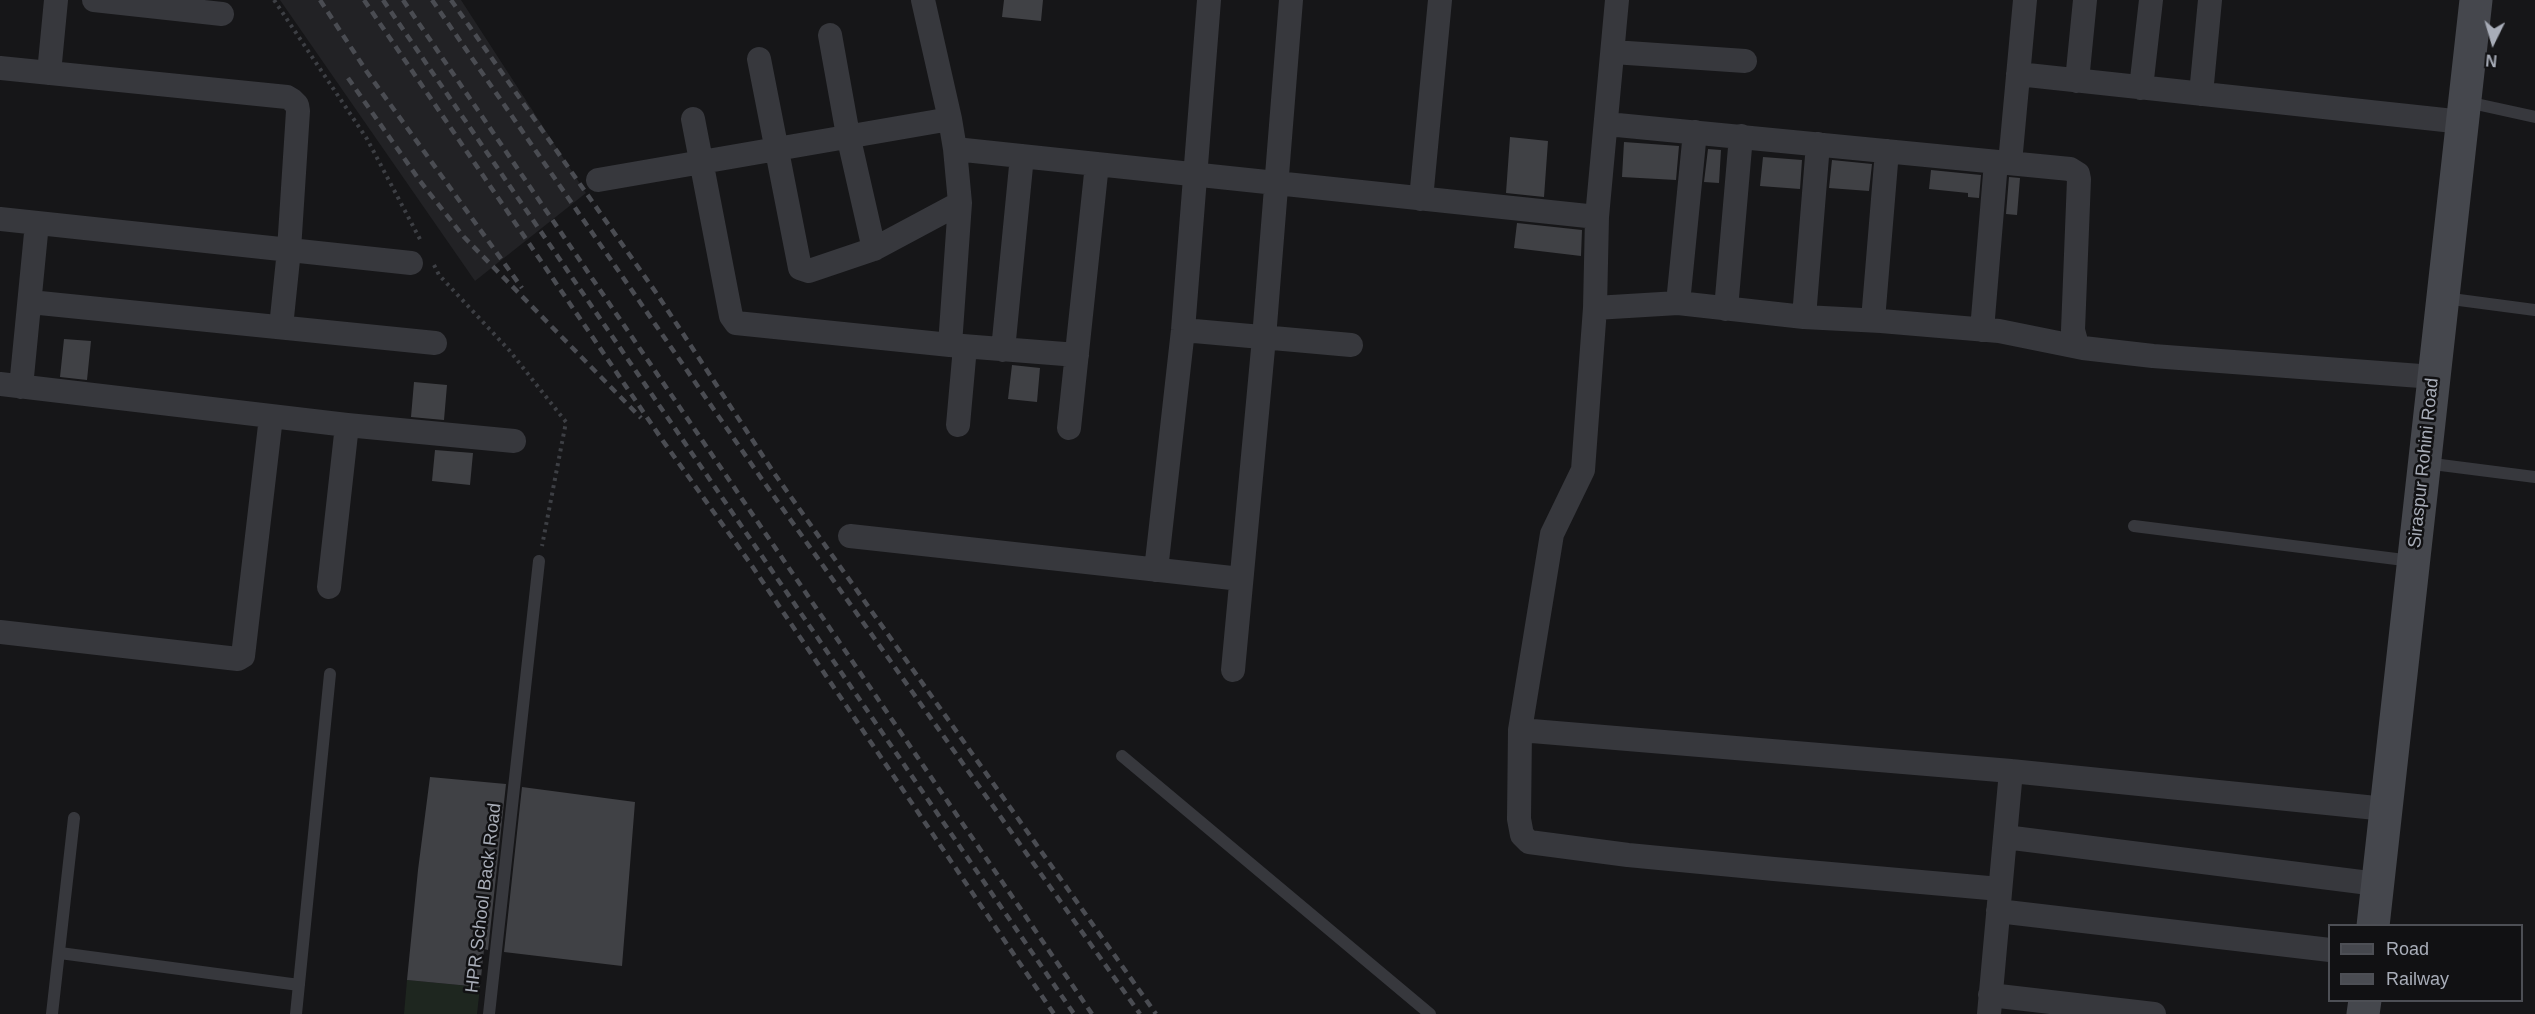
<!DOCTYPE html>
<html>
<head>
<meta charset="utf-8">
<style>
  body { margin:0 }
  #map { position:relative; width:2535px; height:1014px; overflow:hidden; background:#161618; font-family:Helvetica,sans-serif }
  canvas { display:block }
  .legend { position:absolute; left:2328px; top:924px; width:195px; height:78px; box-sizing:border-box; background:#111113; border:2px solid #4d4f55; margin:0; padding:8px 10px; list-style:none; font-size:18px; color:#a8adb8 }
  .legend li { display:flex; align-items:center; gap:12px; height:30px }
  .legend b { width:30px; border:2px solid #4d4f55 }
  .north { position:absolute; left:2463px; top:12px; width:60px; height:60px; -webkit-text-stroke:4px #111113; paint-order:stroke; rotate:185deg; font-size:16px; font-weight:700; line-height:24px; text-align:center; color:#a8adb8 }
  .north::after { content:''; display:block; margin:auto; width:21px; height:27px; background:#a8adb8; clip-path:polygon(50% 0,100% 100%,50% 72%,0 100%) }
</style>
</head>
<body>
<div id="map">
<canvas width="2535" height="1014"></canvas>
<ul class="legend">
<li><b style="height:8px;background:#45474d"></b>Road</li>
<li><b style="height:8px;background:#4a4c52"></b>Railway</li>
</ul>
<div class="north">N</div>
</div>
<script>
const g = document.querySelector('canvas').getContext('2d');
g.lineJoin = 'round';
function fill(path, color) {
  g.fillStyle = color;
  g.fill(path, 'evenodd');
}
function shape(rows) {
  const path = new Path2D();
  for (const r of rows) {
    path.moveTo(r[0], r[1]);
    for (let i = 2; i < r.length; i += 2) path.lineTo(r[i], r[i + 1]);
  }
  return path;
}
function trace(path, color, width, dash) {
  g.strokeStyle = color;
  g.lineWidth = width;
  g.lineCap = dash ? 'butt' : 'round';
  g.setLineDash(dash || []);
  g.stroke(path);
}
function label(font, color, halo, rows, align = 'center') {
  g.font = font + ' Helvetica,sans-serif';
  g.lineWidth = 5;
  g.setLineDash([]);
  g.textBaseline = 'middle';
  g.strokeStyle = halo;
  g.fillStyle = color;
  for (const [text, x, y, turn = 0] of rows) {
    g.save();
    g.translate(x, y);
    g.rotate((+turn || 0) * Math.PI / 180);
    g.textAlign = isNaN(turn) ? turn : align;
    if (halo) g.strokeText(text, 0, 0);
    g.fillText(text, 0, 0);
    g.restore();
  }
}
fill(shape([
  [280,0,461,0,586,193,475,281]
]), '#222225');
fill(shape([
  [407,980,480,987,477,1014,404,1014]
]), '#1e261f');
fill(shape([
  [1004,0,1043,0,1041,21,1002,17],
  [1510,137,1548,141,1544,197,1506,193],
  [1624,142,1679,146,1676,180,1622,177],
  [1708,149,1721,150,1719,183,1704,182],
  [1763,157,1802,160,1800,189,1760,186],
  [1832,160,1872,164,1869,191,1829,188],
  [1931,170,1981,175,1979,198,1968,197,1968,193,1929,189],
  [2009,177,2020,178,2017,215,2006,214],
  [1517,223,1582,230,1581,256,1514,248],
  [64,339,91,341,87,380,60,377],
  [1012,365,1040,368,1037,402,1008,399],
  [414,382,447,385,444,420,411,417],
  [435,450,473,453,470,485,432,481],
  [430,777,506,784,488,950,484,949,480,987,407,980,418,870],
  [522,787,635,802,622,966,504,952]
]), '#404145');
trace(shape([
  [274,0,367,139,422,243],
  [434,265,439,275,509,350,566,422,542,546]
]), '#3d3f44', 4, [3, 4.5]);
trace(shape([
  [2467,102,2535,117],
  [2444,298,2535,310],
  [2425,463,2535,477],
  [2134,526,2412,561],
  [1122,756,1430,1014],
  [60,953,299,985],
  [52,1014,74,818],
  [296,1014,330,674],
  [489,1014,539,561]
]), '#37383d', 12);
trace(shape([
  [94,0,222,14],
  [923,0,950,119,955,149,960,203,950,345],
  [830,35,848,135,874,249],
  [1613,52,1745,61],
  [759,59,800,268,809,271,874,249,960,203],
  [0,68,287,97,292,100,297,105,298,111,289,250,281,327],
  [49,73,56,0],
  [2018,74,2463,122],
  [2077,81,2085,0],
  [2141,88,2151,0],
  [2201,94,2210,0],
  [693,119,731,316,736,323,950,345,1077,355],
  [1607,124,2070,169,2078,174,2079,179,2073,330,2077,345,2083,348,2153,356,2434,377],
  [955,149,1597,217],
  [2010,163,2025,0],
  [598,180,950,119],
  [1421,199,1440,0],
  [0,219,411,263],
  [30,302,435,343],
  [1678,303,1695,132],
  [1595,308,1597,217,1617,0],
  [1726,309,1741,136],
  [1804,317,1818,144],
  [1873,320,1887,151],
  [1183,330,1351,345],
  [1982,330,1996,162],
  [1003,350,1022,156],
  [0,384,347,425,514,441],
  [21,387,37,223],
  [958,425,965,347],
  [1069,428,1097,164],
  [850,536,1241,579],
  [1156,570,1183,330,1209,0],
  [329,587,347,425],
  [0,632,229,658,238,659,243,656,271,417],
  [1233,670,1264,338,1291,0],
  [1520,730,2011,771,2386,809],
  [2005,837,2377,884],
  [2000,889,1774,869,1628,855,1529,842,1522,835,1519,819,1520,730,1552,534,1583,470,1595,308,1678,303,1804,317,1881,321,1999,331,2083,348],
  [1998,911,2330,950],
  [1990,995,2154,1014],
  [1989,1014,2011,771]
]), '#37383d', 24);
trace(shape([
  [2373,926,2476,0],
  [2363,1014,2365,1000]
]), '#45474d', 33);
trace(shape([
  [320,0,367,72,522,288],
  [364,0,663,441,750,563,1054,1014],
  [383,0,1074,1014],
  [403,0,1092,1014],
  [432,0,761,478,1140,1014],
  [451,0,657,294,774,473,1156,1014],
  [348,78,420,181,464,237,641,418]
]), '#4a4c52', 4.5, [8, 6]);
label('18px', '#a8adb8', '#111113', [
  ["Siraspur Rohini Road",2424,463,-84],
  ["HPR School Back Road",484,898,-83]
]);
</script>
</body>
</html>
